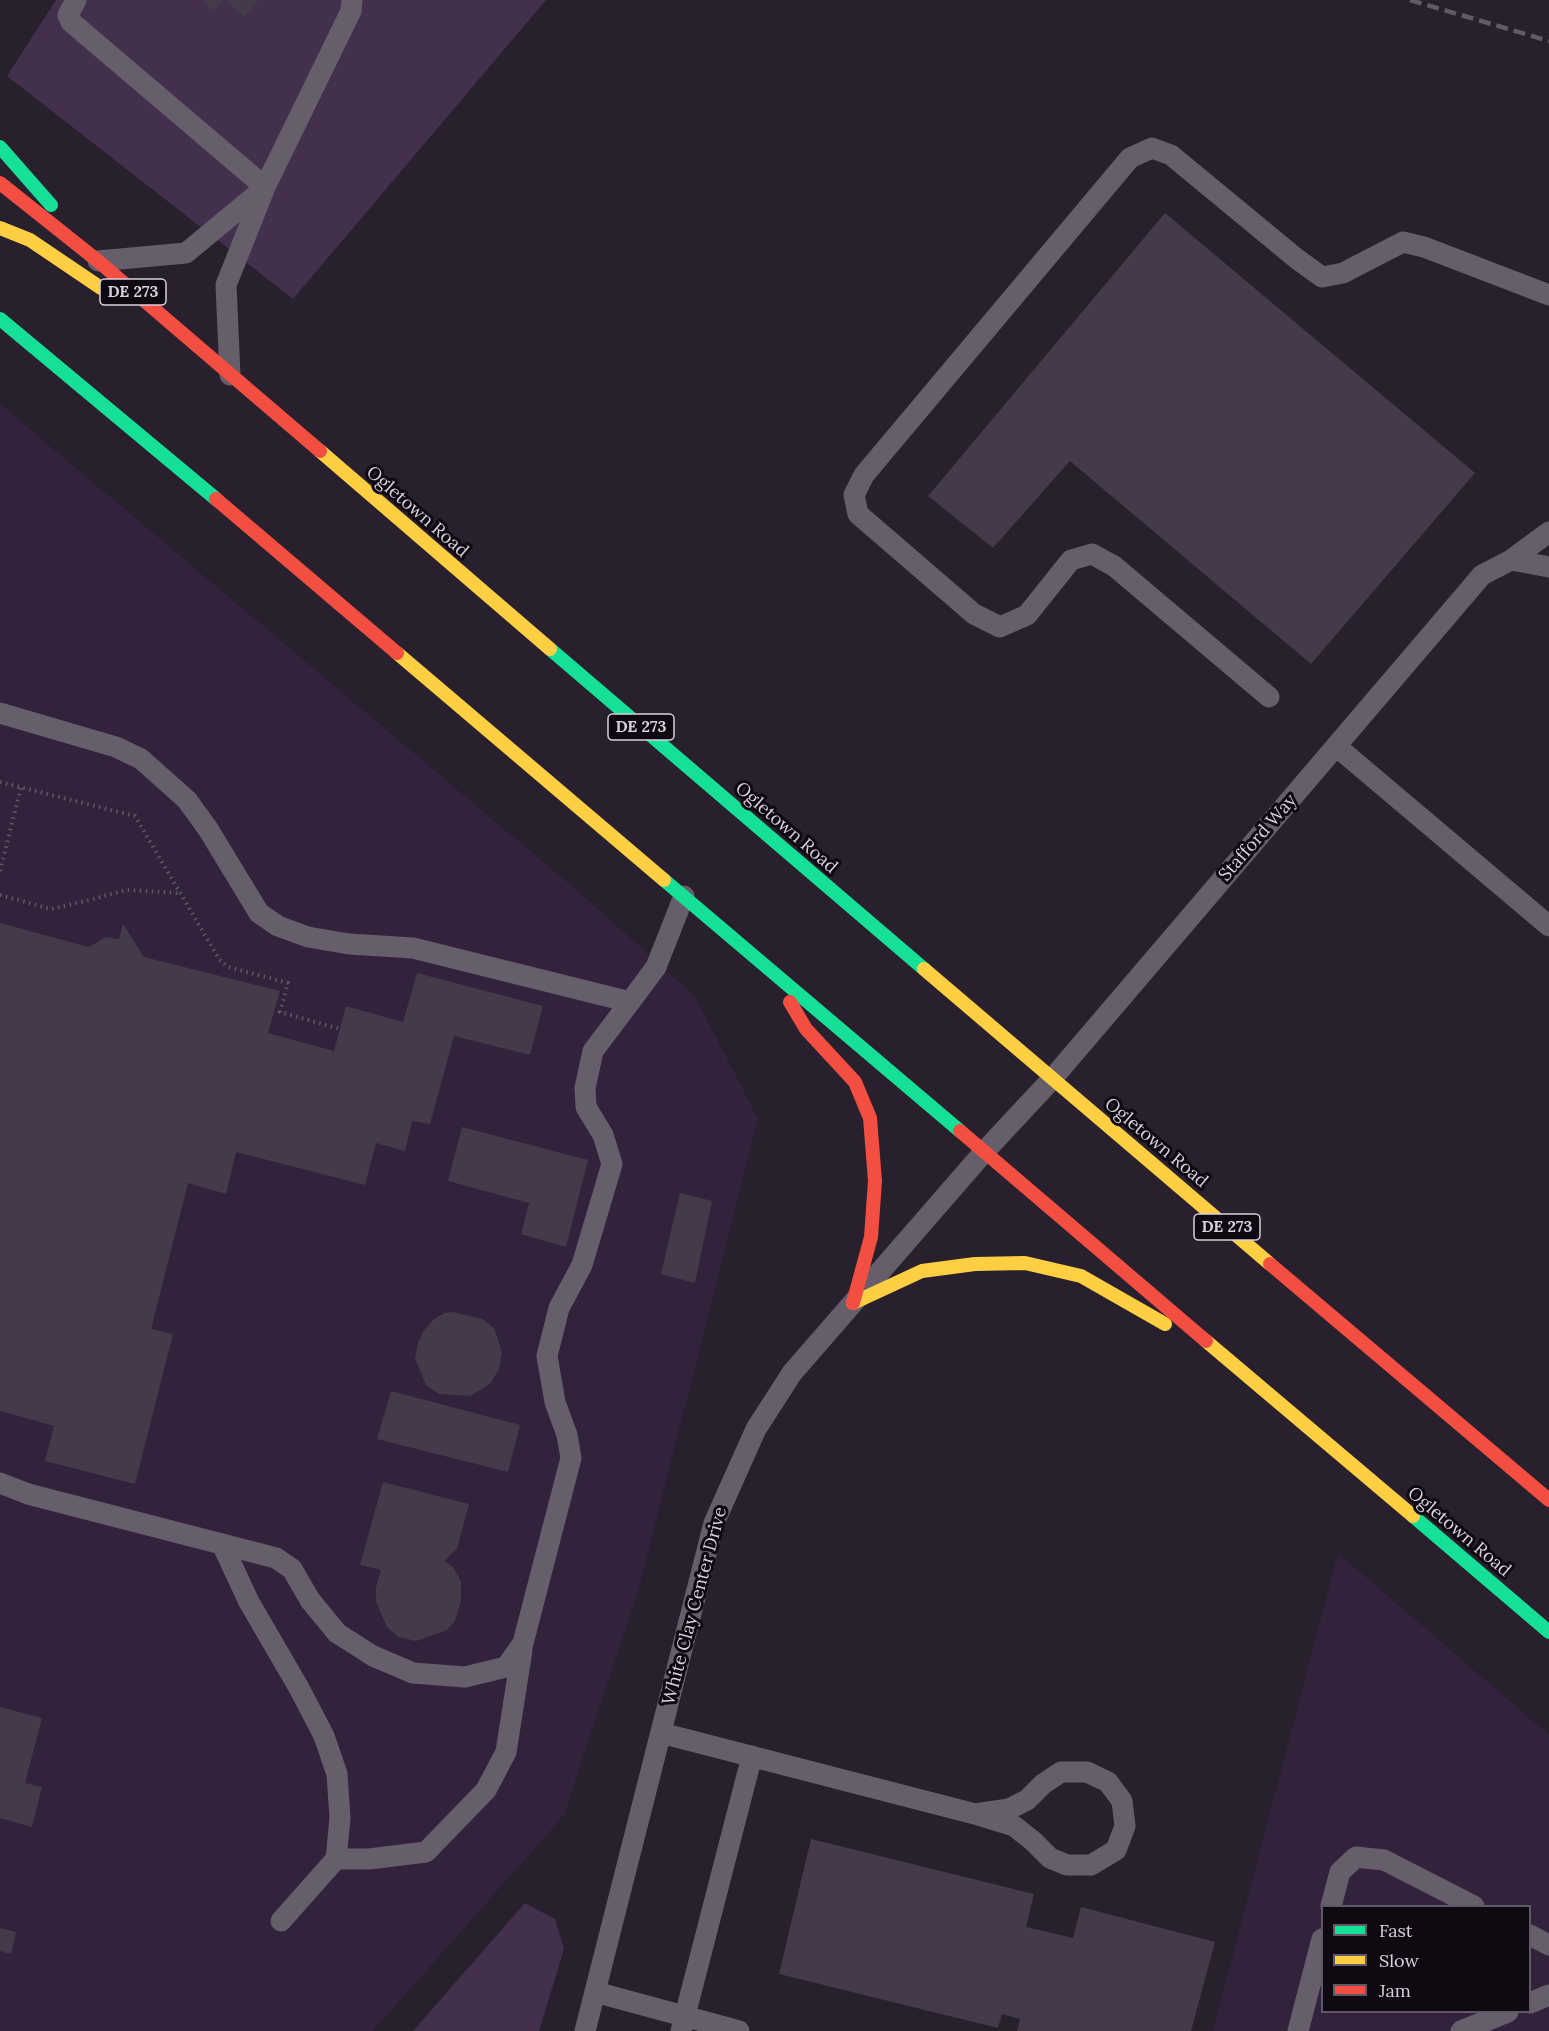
<!DOCTYPE html>
<html>
<head>
<meta charset="utf-8">
<style>
  body { margin:0 }
  #map { position:relative; width:1549px; height:2031px; overflow:hidden; background:#28202c; font-family:Lora,serif }
  canvas { display:block }
  .legend { position:absolute; left:1321px; top:1905px; width:210px; height:108px; box-sizing:border-box; background:#0f0912; border:2px solid #605864; margin:0; padding:8px 10px; list-style:none; font-size:18px; color:#d9cfde }
  .legend li { display:flex; align-items:center; gap:12px; height:30px }
  .legend b { width:30px; border:2px solid #605864 }
</style>
</head>
<body>
<div id="map">
<canvas width="1549" height="2031"></canvas>
<ul class="legend">
<li><b style="height:8px;background:#16e098"></b>Fast</li>
<li><b style="height:8px;background:#ffcf43"></b>Slow</li>
<li><b style="height:8px;background:#f24e42"></b>Jam</li>
</ul>
</div>
<script>
const g = document.querySelector('canvas').getContext('2d');
g.lineJoin = 'round';
function fill(path, color) {
  g.fillStyle = color;
  g.fill(path, 'evenodd');
}
function shape(rows) {
  const path = new Path2D();
  for (const r of rows) {
    path.moveTo(r[0], r[1]);
    for (let i = 2; i < r.length; i += 2) path.lineTo(r[i], r[i + 1]);
  }
  return path;
}
function trace(path, color, width, dash) {
  g.strokeStyle = color;
  g.lineWidth = width;
  g.lineCap = dash ? 'butt' : 'round';
  g.setLineDash(dash || []);
  g.stroke(path);
}
function label(font, color, halo, rows, align = 'center') {
  g.font = font + ' Lora,serif';
  g.lineWidth = 6;
  g.setLineDash([]);
  g.textBaseline = 'middle';
  g.strokeStyle = halo;
  g.fillStyle = color;
  for (const [text, x, y, turn = 0] of rows) {
    g.save();
    g.translate(x, y);
    g.rotate((+turn || 0) * Math.PI / 180);
    g.textAlign = isNaN(turn) ? turn : align;
    if (halo) g.strokeText(text, 0, 0);
    g.fillText(text, 0, 0);
    g.restore();
  }
}
fill(shape([
  [0,404,587,899,695,996,758,1119,638,1591,564,1815,373,2031,0,2031],
  [1338,1553,1549,1735,1549,2031,1213,2031],
  [1322,1906,1530,1906,1530,2012,1322,2012]
]), '#33223c');
fill(shape([
  [56,0,546,0,293,299,7,76],
  [525,1903,555,1919,564,1949,539,2031,413,2031]
]), '#42304c');
fill(shape([
  [201,0,224,0,214,11],
  [225,0,259,0,245,17],
  [1165,213,1475,473,1311,664,1070,461,993,548,928,496],
  [0,923,89,947,106,937,119,939,123,924,144,957,280,991,268,1033,334,1051,346,1006,403,1022,417,973,543,1006,530,1055,454,1036,430,1124,412,1121,405,1151,376,1143,365,1185,236,1152,226,1194,188,1183,151,1329,173,1334,135,1484,45,1461,54,1426,0,1411],
  [462,1127,588,1160,566,1247,521,1234,529,1203,448,1181],
  [680,1193,712,1201,695,1283,661,1274],
  [453,1312,482,1319,494,1328,502,1352,499,1369,490,1384,470,1396,439,1394,426,1385,415,1358,418,1343,424,1330,433,1320,444,1313],
  [391,1391,520,1425,508,1472,377,1439],
  [383,1482,469,1504,457,1549,444,1561,453,1567,461,1582,461,1601,455,1621,447,1630,416,1641,398,1637,387,1627,376,1602,376,1587,381,1570,360,1565],
  [0,1707,42,1718,25,1783,42,1787,32,1827,0,1818],
  [811,1839,1034,1894,1026,1927,1073,1938,1081,1907,1215,1942,1191,2031,1017,2031,1020,2019,1002,2014,998,2028,779,1974],
  [0,1928,16,1932,11,1954,0,1951]
]), '#443a49');
trace(shape([
  [0,782,135,816,219,959,228,967,288,983,280,1012,340,1029],
  [0,871,21,787],
  [0,895,51,909,86,901,126,890,179,893]
]), '#605964', 4, [1.5, 4.5]);
trace(shape([
  [76,0,68,15,71,22,265,187],
  [98,261,186,253,262,190],
  [230,375,226,285,265,187,351,11,352,0],
  [1511,560,1549,532],
  [1269,697,1114,566,1092,554,1071,560,1027,615,1000,627,974,614,858,514,854,495,864,475,1130,158,1152,148,1171,155,1297,259,1322,277,1343,273,1403,242,1424,247,1549,295],
  [0,713,116,747,141,759,187,800,208,829,259,913,278,926,308,937,349,944,413,948,630,1002,656,967,684,896],
  [1336,746,1549,926],
  [0,1483,28,1494,276,1558,292,1569,310,1600,337,1633,373,1656,413,1673,465,1677,506,1667,523,1643,571,1458,567,1435,555,1402,547,1356,559,1308,582,1265,612,1164,603,1135,586,1107,585,1088,593,1051,630,1002],
  [222,1544,249,1602,299,1688,324,1736,337,1774,340,1818,336,1859,281,1921],
  [661,1733,975,1814,1014,1826,1033,1841,1050,1858,1067,1865,1091,1865,1116,1850,1125,1826,1122,1801,1108,1782,1087,1772,1061,1772,1043,1784,1027,1800,1009,1809,975,1814],
  [336,1859,369,1859,426,1852,486,1790,506,1752,522,1650],
  [1331,1906,1340,1872,1356,1857,1384,1860,1474,1906],
  [1530,1935,1549,1945],
  [595,1992,739,2031],
  [1530,2003,1549,1995],
  [585,2031,714,1523,756,1429,792,1373,984,1152,1052,1079,1482,575,1511,560,1549,567],
  [681,2031,752,1756],
  [1298,2031,1322,1939],
  [1461,2031,1508,2012]
]), '#675e6c', 21);
trace(shape([
  [0,147,51,205],
  [0,319,216,499],
  [550,649,924,969],
  [664,880,960,1131],
  [1413,1516,1549,1632]
]), '#16e098', 14);
trace(shape([
  [0,228,30,240,101,288],
  [320,451,550,649],
  [397,653,664,880],
  [924,969,1270,1264],
  [853,1303,922,1271,975,1264,1025,1263,1081,1276,1165,1324],
  [1206,1341,1413,1516]
]), '#ffcf43', 14);
trace(shape([
  [0,183,98,261,320,451],
  [216,499,397,653],
  [790,1002,806,1029,855,1082,870,1118,875,1181,871,1237,853,1303],
  [960,1131,1206,1341],
  [1270,1264,1549,1500]
]), '#f24e42', 14);
trace(shape([
  [1410,0,1549,41]
]), '#625b65', 4.5, [12, 6]);
for (const [x, y, w] of [
  [133,292,66],
  [641,727,66],
  [1227,1227,66]
]) {
  const box = new Path2D();
  box.roundRect(x - w / 2, y - 13, w, 26, 4.5);
  g.fillStyle = '#0f0912';
  g.fill(box);
  trace(box, '#d9cfde', 1.5);
}
label('bold 16px', '#d9cfde', null, [
  ["DE 273",133,292],
  ["DE 273",641,727],
  ["DE 273",1227,1227]
]);
label('18px', '#d9cfde', '#0f0912', [
  ["Ogletown Road",417,512,41],
  ["Ogletown Road",786,828,41],
  ["Stafford Way",1258,838,-49],
  ["Ogletown Road",1156,1143,40],
  ["Ogletown Road",1459,1532,40],
  ["White Clay Center Drive",695,1606,-75]
]);
</script>
</body>
</html>
